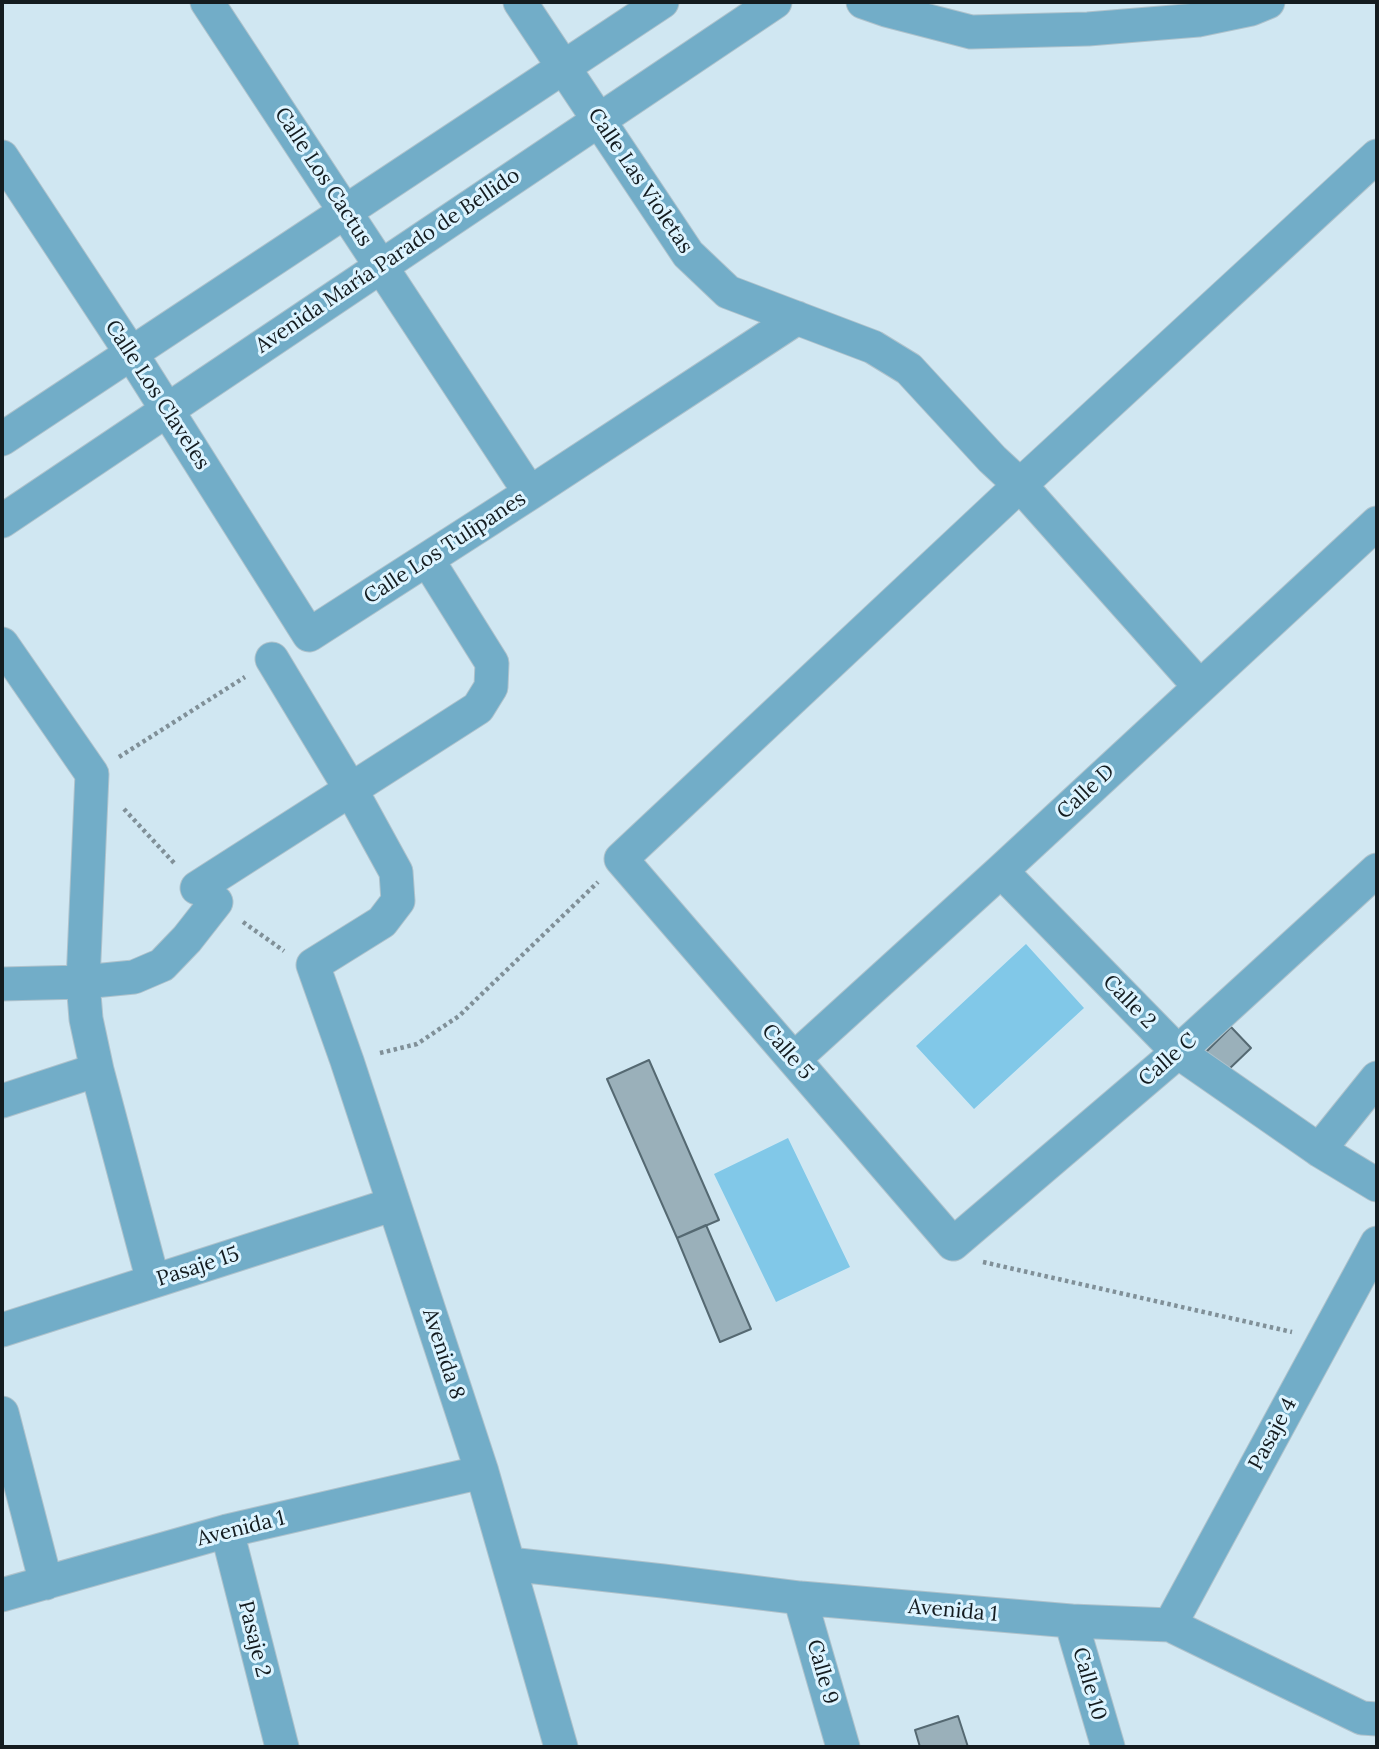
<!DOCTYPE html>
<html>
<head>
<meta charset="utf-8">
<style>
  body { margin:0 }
  #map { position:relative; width:1379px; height:1749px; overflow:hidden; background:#d0e7f2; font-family:Lora,serif }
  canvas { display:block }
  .frame { position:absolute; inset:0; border:4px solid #141c20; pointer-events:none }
</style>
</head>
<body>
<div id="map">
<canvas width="1379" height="1749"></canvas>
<div class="frame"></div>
</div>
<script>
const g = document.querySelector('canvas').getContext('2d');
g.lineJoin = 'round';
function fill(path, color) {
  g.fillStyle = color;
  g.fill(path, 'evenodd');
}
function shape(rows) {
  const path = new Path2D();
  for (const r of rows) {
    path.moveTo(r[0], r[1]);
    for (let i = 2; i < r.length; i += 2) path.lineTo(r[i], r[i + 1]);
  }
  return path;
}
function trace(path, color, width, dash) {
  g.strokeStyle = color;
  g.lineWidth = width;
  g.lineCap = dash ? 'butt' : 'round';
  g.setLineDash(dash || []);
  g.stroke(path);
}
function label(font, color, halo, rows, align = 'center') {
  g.font = font + ' Lora,serif';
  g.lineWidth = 6;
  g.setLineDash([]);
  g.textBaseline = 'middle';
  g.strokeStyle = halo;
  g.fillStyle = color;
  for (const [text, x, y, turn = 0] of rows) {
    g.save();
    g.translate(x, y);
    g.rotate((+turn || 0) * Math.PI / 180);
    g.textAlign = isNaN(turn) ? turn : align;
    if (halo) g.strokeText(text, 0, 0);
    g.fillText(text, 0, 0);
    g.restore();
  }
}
fill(shape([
  [1026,944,1084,1008,974,1109,916,1046],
  [788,1138,850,1267,776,1302,714,1174]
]), '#81c8e8');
const building = shape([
  [1231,1027,1251,1048,1226,1072,1206,1052,1231,1027],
  [649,1060,719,1220,677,1238,607,1079,649,1060],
  [706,1225,751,1329,720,1342,677,1238,706,1225],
  [958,1716,968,1747,920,1747,915,1730,958,1716]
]);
fill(building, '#9ab0ba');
trace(building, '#556972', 2);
const street = shape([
  [207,2,530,493],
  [520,2,688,254,728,292,873,347,909,369,992,459,1020,485,1200,687],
  [863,2,886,10,971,32,1088,29,1198,20,1251,9,1268,2],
  [1377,156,1020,485,621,859,953,1244,1178,1052,1377,870],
  [2,157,131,353,309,635,530,493,797,318],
  [2,439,662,2],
  [2,521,775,2],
  [2,644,92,774,83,982,86,1019,97,1070,153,1281],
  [272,659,351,790,396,872,398,901,382,922,313,965,347,1061,482,1472,561,1747],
  [1001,871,1178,1052,1319,1150,1377,1185],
  [197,888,478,708,491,687,492,663,427,559],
  [2,984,83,982,134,977,162,965,187,939,216,902],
  [794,1059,1001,871,1377,523],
  [2,1101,97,1070],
  [1319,1150,1377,1078],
  [2,1330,394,1204],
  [2,1413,46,1583],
  [227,1531,282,1747],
  [509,1564,663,1581,800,1598,1071,1621,1170,1625,1362,1718,1377,1719],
  [2,1595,227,1531,482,1472],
  [800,1598,843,1747],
  [1071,1621,1108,1747],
  [1170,1625,1377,1243]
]);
trace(street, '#aec2cc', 35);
trace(shape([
  [119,757,245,677],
  [124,809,175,864],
  [243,922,284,951],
  [380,1053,417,1044,459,1016,598,882],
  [983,1262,1292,1332]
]), '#809098', 4.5, [3.5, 3.5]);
trace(street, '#72adc8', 33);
label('21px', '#141c20', '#ddf4ff', [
  ["Calle Los Cactus",323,177,57],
  ["Calle Las Violetas",640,181,56],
  ["Avenida María Parado de Bellido",388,261,-34],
  ["Calle Los Claveles",157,395,57],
  ["Calle Los Tulipanes",445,548,-33],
  ["Calle D",1086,792,-43],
  ["Calle 2",1129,1002,46],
  ["Calle 5",787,1052,49],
  ["Calle C",1168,1060,-41],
  ["Pasaje 15",198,1267,-18],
  ["Avenida 8",443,1354,72],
  ["Pasaje 4",1273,1434,-62],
  ["Avenida 1",241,1529,-14],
  ["Avenida 1",953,1611,5],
  ["Pasaje 2",254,1639,76],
  ["Calle 9",822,1672,74],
  ["Calle 10",1089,1684,74]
]);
</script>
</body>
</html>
